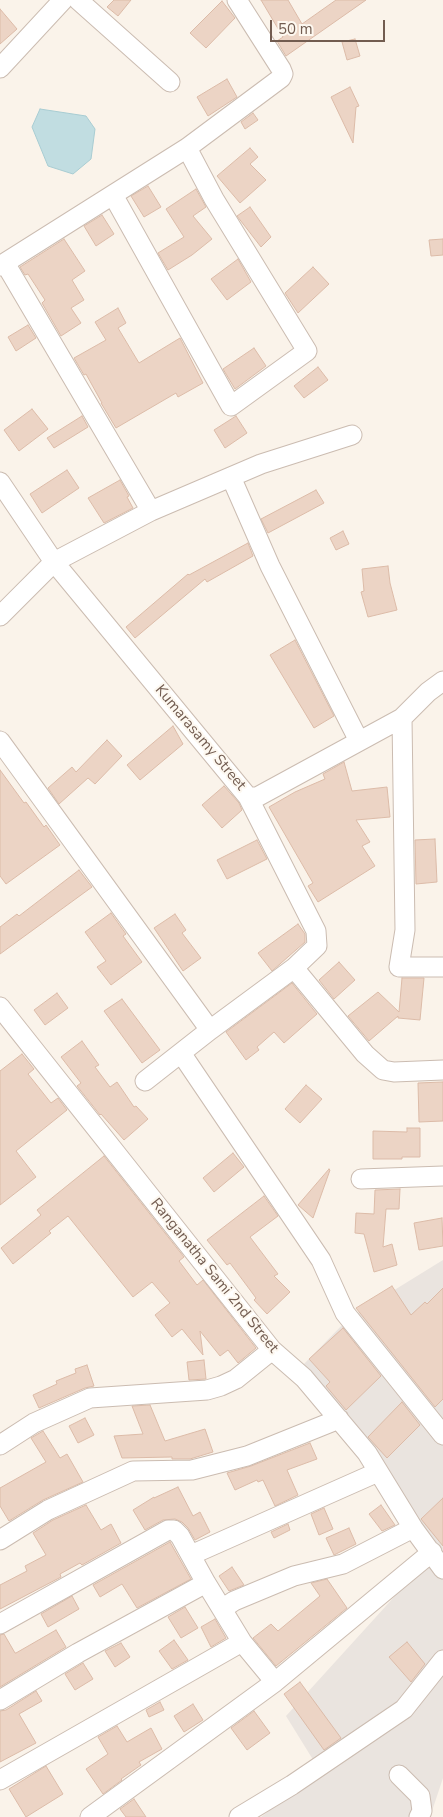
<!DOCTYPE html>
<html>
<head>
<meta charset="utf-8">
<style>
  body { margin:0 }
  #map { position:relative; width:443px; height:1817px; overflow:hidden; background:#faf3ea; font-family:"Nunito Sans",sans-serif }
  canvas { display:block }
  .scale { position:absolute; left:270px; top:20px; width:115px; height:22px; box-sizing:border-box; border:2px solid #725c50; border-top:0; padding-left:6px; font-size:15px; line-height:18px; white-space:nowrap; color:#725c50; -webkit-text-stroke:4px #fdf8f0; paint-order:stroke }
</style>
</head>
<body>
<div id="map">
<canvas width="443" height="1817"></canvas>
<div class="scale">50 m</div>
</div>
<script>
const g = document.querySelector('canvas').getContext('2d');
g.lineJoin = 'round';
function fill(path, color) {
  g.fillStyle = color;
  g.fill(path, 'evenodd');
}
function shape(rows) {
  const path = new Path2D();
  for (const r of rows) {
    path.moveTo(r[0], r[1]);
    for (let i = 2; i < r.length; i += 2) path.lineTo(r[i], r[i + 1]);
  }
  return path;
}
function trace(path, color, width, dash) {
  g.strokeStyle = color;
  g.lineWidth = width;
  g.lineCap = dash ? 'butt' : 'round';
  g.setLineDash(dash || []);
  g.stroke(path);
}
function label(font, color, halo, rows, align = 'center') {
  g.font = font + ' "Nunito Sans",sans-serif';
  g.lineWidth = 4;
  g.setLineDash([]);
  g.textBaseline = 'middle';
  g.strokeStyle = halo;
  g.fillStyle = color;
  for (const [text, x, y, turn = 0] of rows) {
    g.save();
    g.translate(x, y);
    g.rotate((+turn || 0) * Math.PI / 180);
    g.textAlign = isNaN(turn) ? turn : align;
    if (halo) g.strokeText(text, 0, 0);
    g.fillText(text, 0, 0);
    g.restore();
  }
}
fill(shape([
  [443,1260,443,1778,430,1817,261,1817,320,1771,286,1716,435,1552,303,1365,349,1318]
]), '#eae4df');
const water = shape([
  [40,109,86,116,95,129,91,159,73,174,48,166,32,127,40,109]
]);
fill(water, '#c1dde1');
trace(water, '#a8ccd2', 1);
const building = shape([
  [114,0,131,0,118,16,107,7,114,0],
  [261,0,288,0,302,24,336,0,366,0,286,56,277,41,283,37,261,0],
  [222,1,235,18,206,48,190,33,222,1],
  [0,9,17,29,0,44,0,9],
  [355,39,360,56,347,60,342,42,355,39],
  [227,79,237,97,208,116,197,97,227,79],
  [350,87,359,106,356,107,353,143,331,97,350,87],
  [253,113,258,120,245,129,241,122,253,113],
  [250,148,258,157,250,164,266,180,240,203,217,176,250,148],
  [148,186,161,207,144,217,131,196,148,186],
  [196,189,206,207,193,216,212,239,192,255,168,270,158,253,184,237,166,209,196,189],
  [250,207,271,237,261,247,237,216,250,207],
  [102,215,114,234,96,246,84,226,102,215],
  [64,239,85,271,72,280,84,300,71,308,81,323,61,336,42,303,45,300,28,274,25,275,20,267,64,239],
  [443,239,443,255,431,256,429,240,443,239],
  [238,259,251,282,227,300,211,279,238,259],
  [313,267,329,284,298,313,285,293,313,267],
  [118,308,126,323,118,328,139,363,180,338,203,383,178,397,176,393,116,428,101,403,102,403,86,374,84,375,74,358,106,340,95,322,118,308],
  [28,325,36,338,16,351,8,337,28,325],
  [254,348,266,366,235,389,223,369,254,348],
  [318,367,328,380,304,398,294,386,318,367],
  [32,409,48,429,19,451,4,430,32,409],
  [82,416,88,427,54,448,47,438,82,416],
  [236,416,247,433,225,448,214,430,236,416],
  [67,470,79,488,42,513,30,494,67,470],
  [120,480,129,496,127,497,133,508,104,523,88,498,120,480],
  [316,490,324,503,268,533,261,519,316,490],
  [343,531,349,544,336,550,330,538,343,531],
  [248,543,253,556,207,582,205,579,135,638,126,627,188,574,189,575,248,543],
  [388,566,390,583,397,610,368,617,361,592,364,591,362,569,388,566],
  [295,640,334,716,314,728,270,655,295,640],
  [173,726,183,744,140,780,127,765,173,726],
  [107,740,122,756,95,784,88,778,59,804,48,788,72,767,76,772,107,740],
  [344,762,352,791,387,787,390,817,356,820,370,842,362,846,375,866,318,902,308,886,313,883,269,807,295,792,325,779,323,774,344,762],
  [0,770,24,803,26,802,44,827,46,825,60,845,6,884,0,876,0,770],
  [224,786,239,803,242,810,222,828,202,805,224,786],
  [435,839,437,882,416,884,415,840,435,839],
  [257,840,267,859,227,879,217,860,257,840],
  [79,870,92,887,0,954,0,927,17,914,19,916,79,870],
  [111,913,126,934,123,936,142,962,111,985,97,967,106,961,85,932,111,913],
  [175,914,186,930,182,933,201,958,183,971,154,928,175,914],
  [298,924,305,934,305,942,272,971,258,953,298,924],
  [339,962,355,980,334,999,319,980,339,962],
  [402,978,424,978,420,1020,398,1018,398,1016,369,1041,348,1016,378,992,399,1012,402,978],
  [292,983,317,1014,284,1043,274,1032,257,1047,259,1050,246,1060,226,1032,292,983],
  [57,993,68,1008,45,1025,34,1010,57,993],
  [122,999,160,1050,142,1063,104,1011,122,999],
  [82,1041,99,1065,95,1067,110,1087,117,1082,134,1107,136,1106,148,1119,124,1140,101,1114,100,1115,77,1086,81,1083,61,1057,82,1041],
  [22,1054,34,1069,28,1074,51,1103,58,1098,67,1110,16,1151,36,1177,0,1205,0,1071,22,1054],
  [443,1082,443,1121,419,1122,418,1083,443,1082],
  [306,1085,322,1099,300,1123,285,1109,306,1085],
  [407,1128,420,1128,420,1157,402,1157,402,1159,373,1159,373,1131,407,1132,407,1128],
  [233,1153,244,1167,214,1192,203,1178,233,1153],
  [104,1156,184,1257,179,1261,197,1285,203,1280,256,1348,238,1363,228,1350,220,1356,200,1331,203,1355,182,1329,172,1337,155,1315,170,1303,152,1282,133,1297,68,1216,49,1231,51,1233,13,1264,1,1248,41,1215,37,1210,104,1156],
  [329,1169,330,1170,313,1218,298,1205,329,1169],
  [400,1189,399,1209,386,1209,383,1247,392,1244,397,1265,374,1272,364,1234,355,1233,356,1213,374,1214,375,1190,400,1189],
  [264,1196,278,1216,250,1237,278,1274,274,1276,290,1292,267,1314,254,1300,256,1298,230,1263,227,1265,207,1240,264,1196],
  [442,1218,443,1246,419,1250,414,1223,442,1218],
  [392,1286,411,1315,425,1302,427,1304,443,1288,443,1399,435,1407,356,1308,392,1286],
  [343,1328,381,1376,346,1410,326,1386,330,1382,309,1359,343,1328],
  [204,1360,206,1379,189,1380,187,1362,204,1360],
  [87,1365,94,1386,85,1388,39,1408,33,1395,57,1384,56,1381,76,1373,75,1369,87,1365],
  [402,1402,420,1425,387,1458,368,1437,402,1402],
  [150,1405,165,1441,205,1429,213,1452,190,1459,172,1459,172,1457,122,1458,114,1436,143,1434,132,1406,150,1405],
  [85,1418,94,1435,78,1443,69,1426,85,1418],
  [43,1431,60,1458,67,1454,83,1482,43,1500,9,1521,0,1506,0,1488,46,1462,31,1438,43,1431],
  [310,1443,317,1459,287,1470,298,1495,275,1506,263,1480,258,1482,257,1480,235,1490,227,1473,251,1466,310,1443],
  [178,1487,193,1516,200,1512,210,1532,195,1540,188,1528,182,1522,175,1519,163,1520,145,1530,133,1510,154,1497,154,1498,178,1487],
  [443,1498,443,1546,421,1519,443,1498],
  [86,1505,101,1530,111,1524,121,1543,82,1565,80,1563,60,1574,61,1577,0,1609,0,1585,27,1571,25,1566,46,1555,33,1533,53,1520,86,1505],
  [381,1505,395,1525,382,1531,369,1514,381,1505],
  [324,1508,333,1529,319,1535,311,1514,324,1508],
  [288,1524,290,1530,274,1538,271,1532,288,1524],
  [349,1528,356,1544,334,1555,326,1538,349,1528],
  [170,1542,191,1579,137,1608,122,1584,100,1597,93,1585,170,1542],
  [232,1567,244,1585,229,1591,219,1576,232,1567],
  [327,1579,347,1608,276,1666,253,1638,271,1624,278,1631,320,1596,311,1583,327,1579],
  [72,1596,79,1609,48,1627,41,1614,72,1596],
  [185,1607,198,1628,181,1638,168,1617,185,1607],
  [215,1619,226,1638,211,1647,201,1627,215,1619],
  [56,1630,66,1647,0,1687,0,1635,4,1634,15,1653,16,1653,56,1630],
  [174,1640,188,1660,172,1669,159,1651,174,1640],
  [407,1642,425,1664,411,1682,389,1657,407,1642],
  [121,1643,130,1657,115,1667,105,1651,121,1643],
  [83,1663,93,1679,75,1690,65,1674,83,1663],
  [300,1682,341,1738,324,1750,284,1694,300,1682],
  [36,1691,42,1701,19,1714,36,1743,0,1762,0,1711,6,1710,36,1691],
  [160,1702,164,1710,149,1717,146,1710,160,1702],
  [193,1704,203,1720,184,1732,174,1716,193,1704],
  [254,1711,270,1733,247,1750,231,1728,254,1711],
  [117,1726,127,1742,151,1728,162,1749,139,1762,141,1765,121,1779,122,1780,103,1794,86,1769,108,1754,98,1737,117,1726],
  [46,1766,63,1794,26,1817,9,1789,46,1766],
  [134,1799,146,1817,126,1817,120,1809,134,1799]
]);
fill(building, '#ecd4c5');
trace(building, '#dcbba8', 1);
const minor = shape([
  [78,0,170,82],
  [0,68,63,0],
  [113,195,231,406,307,351,214,199,187,148],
  [5,263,151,511],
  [0,266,187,148,281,78,283,74,281,69,237,0],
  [231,477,270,566,359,741],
  [0,482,54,562,248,797,257,797,402,718,428,692,443,681],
  [0,616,54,562,151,511,261,464,352,435],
  [402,718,405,930,399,967,443,967],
  [0,741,210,1030],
  [294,968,365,1054,383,1070,394,1072,443,1070],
  [0,1007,272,1350,304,1378,367,1453,413,1528,443,1569],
  [181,1053,321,1260,345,1313,443,1435],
  [145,1081,210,1030,294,968,317,946,316,931,248,797],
  [361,1179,443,1176],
  [0,1445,34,1423,90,1398,207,1390,221,1386,236,1379,272,1350],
  [0,1540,48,1510,133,1471,192,1470,247,1456,339,1419],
  [191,1555,378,1472],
  [222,1609,234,1601,294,1576,343,1564,413,1528],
  [0,1624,168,1530,174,1530,180,1536,206,1583,242,1642,275,1682],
  [0,1700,78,1653,206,1583],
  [399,1775,420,1796,422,1811,419,1817],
  [0,1780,242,1642],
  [90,1817,275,1682,432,1552],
  [239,1817,292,1785,404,1709,443,1660]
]);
trace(minor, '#cbbcb1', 21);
trace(minor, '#fff', 19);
label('15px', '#725c50', '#fdf8f0', [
  ["Kumarasamy Street",200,738,50],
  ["Ranganatha Sami 2nd Street",214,1276,51]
]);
</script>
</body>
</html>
